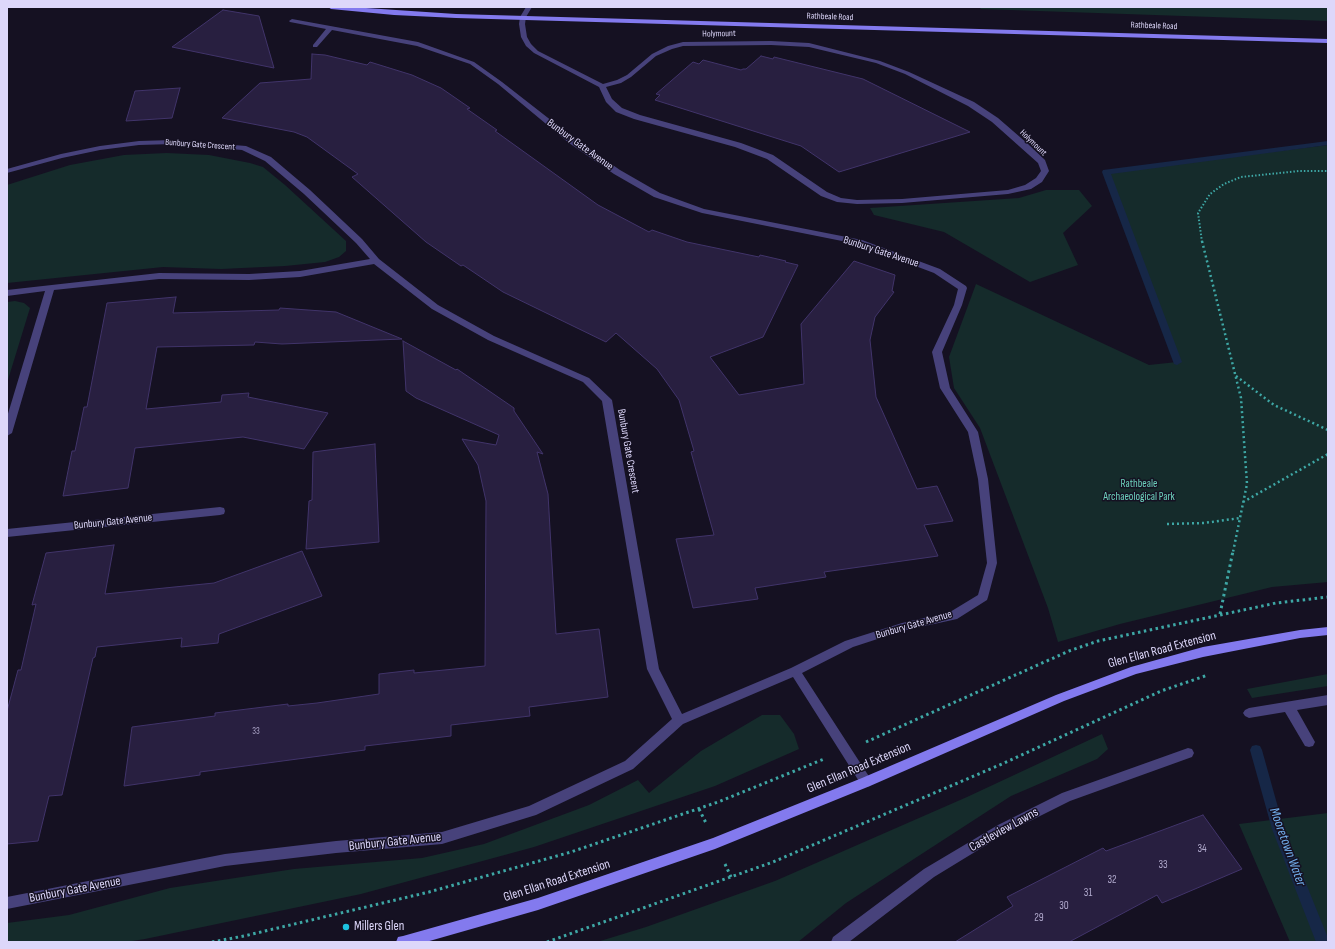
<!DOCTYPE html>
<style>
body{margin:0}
#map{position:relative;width:1335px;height:949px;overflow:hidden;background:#151122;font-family:"Sofia Sans Condensed",sans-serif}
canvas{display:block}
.frame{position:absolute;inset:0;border:8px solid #ddd7fa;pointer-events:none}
</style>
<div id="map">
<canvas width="1335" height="949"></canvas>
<div class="frame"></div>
</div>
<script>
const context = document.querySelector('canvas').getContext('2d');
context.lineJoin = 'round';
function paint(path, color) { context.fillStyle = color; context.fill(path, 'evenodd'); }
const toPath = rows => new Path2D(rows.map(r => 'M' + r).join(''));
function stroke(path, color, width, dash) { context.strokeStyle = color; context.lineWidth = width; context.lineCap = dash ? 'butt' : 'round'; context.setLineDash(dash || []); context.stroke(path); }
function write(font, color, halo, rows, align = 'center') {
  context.font = font + ' "Sofia Sans Condensed",sans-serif'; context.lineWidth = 3; context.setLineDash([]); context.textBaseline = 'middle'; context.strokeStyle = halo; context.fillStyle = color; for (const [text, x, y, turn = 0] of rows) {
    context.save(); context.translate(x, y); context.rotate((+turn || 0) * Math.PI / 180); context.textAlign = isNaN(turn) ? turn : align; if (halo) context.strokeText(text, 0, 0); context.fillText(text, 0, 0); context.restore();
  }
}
paint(toPath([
 [979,7,1328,7,1328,21,981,9],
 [1328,145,1328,582,1272,587,1120,624,1058,642,1048,608,980,428,954,388,949,357,976,284,1149,365,1177,362,1106,172],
 [167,153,209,155,250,163,263,167,285,185,346,241,346,251,339,257,325,262,285,266,221,269,163,267,7,283,7,185,70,165,124,155],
 [1046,190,1079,190,1092,206,1063,233,1078,265,1030,282,944,232,874,215,870,208,1019,198],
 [15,301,24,303,30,308,7,383,7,302],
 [1328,674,1328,686,1252,698,1247,689],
 [762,715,780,715,794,734,799,749,715,786,534,847,361,894,145,939,126,942,7,942,7,923,69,915,170,888,294,869,422,858,484,844,589,805,638,780,649,793,701,751],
 [1102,734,1108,749,1097,759,1011,796,846,903,798,942,597,942,646,927,775,881,967,797],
 [1328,813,1328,942,1290,942,1239,824]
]), '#152b2b');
paint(toPath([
 [1328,141,1328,145,1111,174,1182,362,1177,365,1174,364,1102,172,1103,170,1328,141],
 [1256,745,1260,746,1262,750,1284,829,1328,938,1328,942,1316,942,1272,829,1250,750,1252,746,1256,745]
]), '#162747');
const building = toPath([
 [223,10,259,16,274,68,172,47,223,10],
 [312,54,325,55,367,65,370,62,412,75,441,88,470,108,467,109,497,130,495,131,598,205,649,232,652,230,687,242,759,257,760,255,786,261,785,262,798,265,763,337,710,357,739,395,804,384,801,324,854,261,895,275,892,291,894,292,875,317,870,340,876,397,917,489,937,486,953,521,924,525,938,556,824,572,826,577,755,588,758,599,693,608,676,539,714,535,691,452,694,451,679,400,657,369,616,333,606,342,503,292,463,265,461,266,426,242,352,177,358,174,307,137,294,132,222,118,260,83,311,79,312,54],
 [761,56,773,59,774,57,863,79,970,132,839,172,801,146,655,100,660,95,656,94,693,62,699,64,703,60,741,70,743,69,746,69,761,56],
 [180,88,172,118,126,121,135,91,180,88],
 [176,297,173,313,279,310,280,308,336,312,402,339,282,344,255,342,254,345,157,347,146,409,221,402,222,395,249,393,248,397,328,413,304,449,243,437,135,448,128,488,63,496,72,451,75,451,84,407,87,407,107,303,176,297],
 [403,341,456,370,457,369,514,408,514,411,543,454,537,452,548,494,556,634,599,629,608,697,529,707,530,716,451,725,451,736,365,746,365,750,200,772,200,775,124,786,132,727,215,716,215,713,288,704,288,706,317,703,379,694,379,674,414,670,414,673,485,666,486,501,478,465,462,439,496,445,499,435,416,398,406,391,403,341],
 [375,444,379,542,306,549,309,501,312,500,313,452,375,444],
 [114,545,105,594,214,583,302,551,322,596,219,634,218,643,181,647,182,638,97,647,95,657,93,658,62,795,49,796,38,841,7,844,7,711,18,670,21,670,36,604,32,605,46,553,114,545],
 [1203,815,1242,869,1162,903,1157,895,1069,942,955,942,1013,906,1007,897,1103,848,1106,851,1203,815]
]);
paint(building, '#281f40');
stroke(building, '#41346a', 1);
stroke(toPath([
 [1202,242,1198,213,1210,194,1224,184,1241,177,1299,171,1328,171]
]), '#3ea7a5', 2, [1.5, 2]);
stroke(toPath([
 [1202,241,1241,398,1247,484,1233,552],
 [1236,376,1274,405,1328,430],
 [1243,502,1328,454],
 [1167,524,1204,523,1240,518]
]), '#3ea7a5', 2.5, [2, 3]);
stroke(toPath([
 [1220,614,1233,551],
 [866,742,1069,651,1098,641,1276,603,1328,597],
 [699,809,706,823],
 [725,864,731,877],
 [212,942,244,936,429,892,571,852,718,802,824,759],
 [547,942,773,862,1002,764,1161,691,1208,675]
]), '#3ea7a5', 3, [2.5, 3.5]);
paint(toPath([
 [526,7,532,7,526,17,525,24,527,37,531,44,538,51,603,84,617,80,627,75,652,54,668,46,683,42,771,41,809,43,880,61,909,72,974,102,998,118,1028,144,1045,160,1049,171,1042,182,1031,189,1008,194,902,203,857,204,837,202,821,196,767,159,735,147,634,119,616,112,606,102,599,87,534,53,526,46,521,37,519,24,520,17,526,7],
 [771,45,809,47,876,63,905,74,968,106,992,122,1038,163,1041,171,1036,178,1025,185,1008,190,902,199,857,200,841,198,827,192,773,155,741,143,640,115,622,108,612,99,606,87,621,83,631,77,656,56,672,49,683,46,771,45],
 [292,19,418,42,474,62,502,82,575,139,620,170,660,193,704,209,862,240,940,269,966,286,967,288,962,305,942,352,950,388,978,432,988,479,997,563,988,597,987,600,957,619,902,631,853,647,802,673,870,778,872,782,870,786,866,787,862,786,793,677,683,724,633,769,536,815,442,844,336,853,225,866,7,909,7,897,225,854,336,841,442,832,529,806,625,761,672,719,647,669,602,401,583,382,488,340,432,309,374,264,300,277,249,280,159,279,54,290,12,433,7,436,7,417,45,291,7,296,7,290,159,273,249,274,300,271,370,259,356,243,304,194,265,161,242,150,173,144,139,145,100,150,62,158,7,173,7,169,61,154,100,146,139,141,173,140,246,146,271,157,310,190,362,239,379,259,438,305,494,336,589,378,612,400,659,669,682,714,791,668,845,641,902,623,950,612,978,595,987,563,978,479,968,432,940,388,932,352,954,305,958,289,934,273,857,244,702,213,654,197,614,174,569,143,498,84,470,64,417,46,332,30,317,47,313,47,313,45,326,29,290,22,289,21,292,19],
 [220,507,224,508,225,511,224,514,220,515,7,537,7,529,220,507],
 [1328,695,1328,705,1297,710,1315,742,1313,746,1309,747,1305,746,1285,712,1249,718,1245,716,1243,713,1245,710,1249,708,1328,695],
 [1188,748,1192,749,1194,753,1192,757,1070,801,1006,833,934,877,849,942,831,942,833,937,924,869,998,825,1062,793,1188,748]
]), '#47427b');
paint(toPath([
 [328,7,351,7,456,14,1328,39,1328,43,456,18,394,15,331,9,328,7],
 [1328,627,1328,635,1300,638,1203,657,1136,674,1064,701,870,786,715,849,538,910,426,942,396,942,398,937,403,936,538,898,713,838,862,778,1056,695,1131,667,1203,647,1300,630,1328,627]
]), '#837aee');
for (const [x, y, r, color] of [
 [346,927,4,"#1dc3e0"]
]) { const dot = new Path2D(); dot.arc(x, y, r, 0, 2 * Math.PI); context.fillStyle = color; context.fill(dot); stroke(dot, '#151122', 1.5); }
write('9px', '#ddd7fa', '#151122', [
 ["Rathbeale Road",830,17,2],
 ["Rathbeale Road",1154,26,2],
 ["Holymount",719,34,-1],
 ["Holymount",1033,143,44],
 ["Bunbury Gate Crescent",200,145,4]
]);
write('9px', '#b0a9cc', null, [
 ["33",256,732]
]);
write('11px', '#ddd7fa', '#151122', [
 ["Bunbury Gate Avenue",580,145,36],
 ["Bunbury Gate Avenue",881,252,18],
 ["Bunbury Gate Crescent",628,451,80],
 ["Bunbury Gate Avenue",113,522,-6],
 ["Bunbury Gate Avenue",914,625,-16]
]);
write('11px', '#6cd1bc', '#151122', [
 ["Rathbeale",1139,484],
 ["Archaeological Park",1139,497]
]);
write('11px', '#b0a9cc', null, [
 ["34",1202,849],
 ["33",1163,865],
 ["32",1112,880],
 ["31",1088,893],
 ["30",1064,906],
 ["29",1039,918]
]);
write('13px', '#ddd7fa', '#151122', [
 ["Glen Ellan Road Extension",1162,650,-15],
 ["Glen Ellan Road Extension",859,768,-23],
 ["Castleview Lawns",1004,830,-29],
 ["Bunbury Gate Avenue",395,842,-6],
 ["Glen Ellan Road Extension",557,881,-18],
 ["Bunbury Gate Avenue",75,890,-11]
]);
write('13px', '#ddd7fa', '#151122', [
 ["Millers Glen",354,927]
], 'left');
write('italic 14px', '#72aeed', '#151122', [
 ["Mooretown Water",1287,847,70]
]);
</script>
